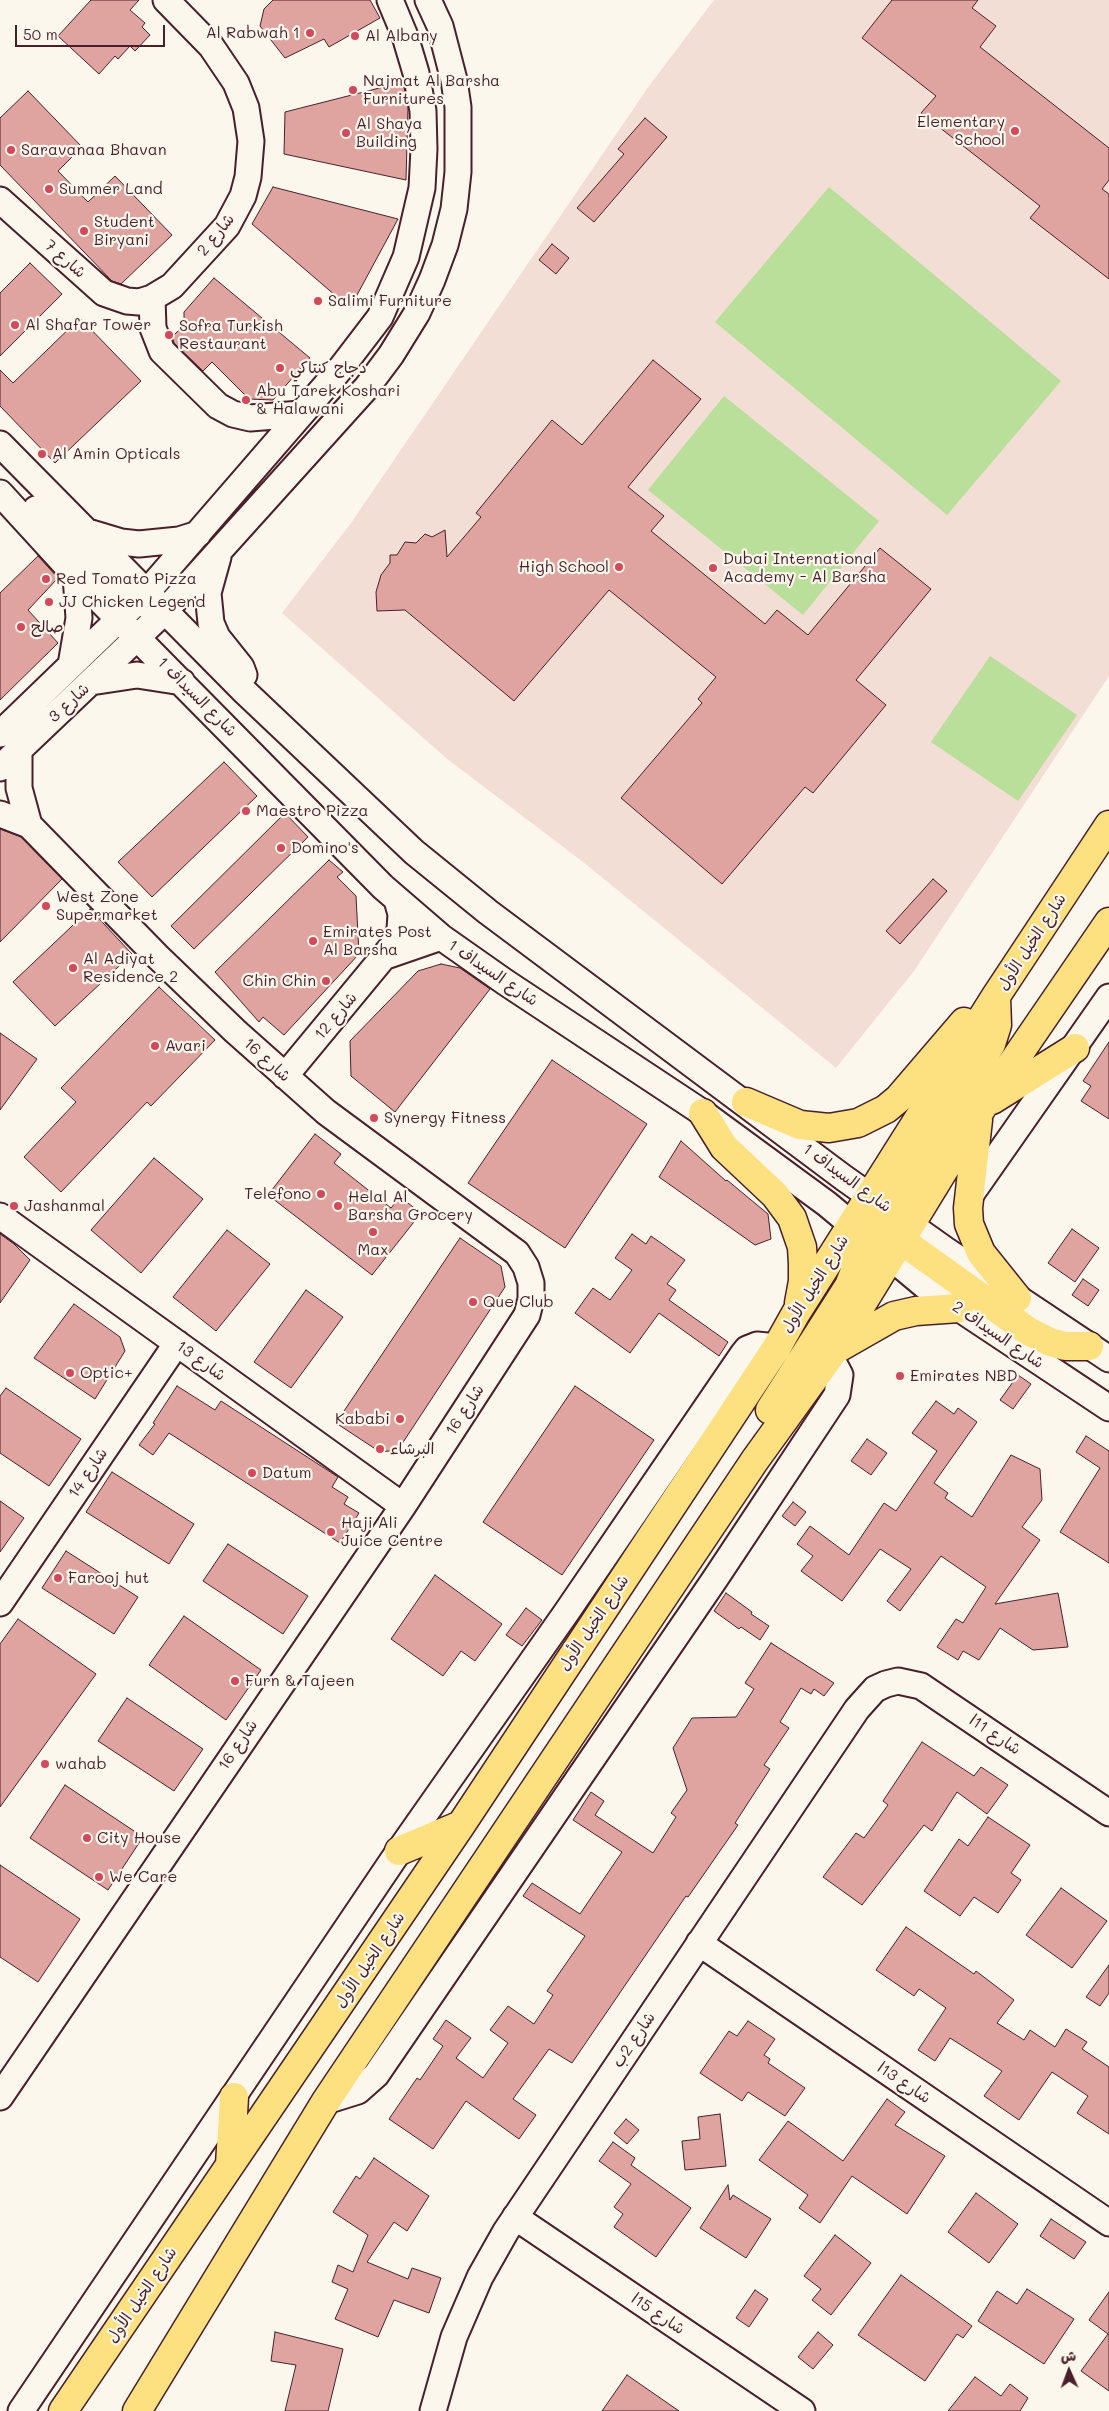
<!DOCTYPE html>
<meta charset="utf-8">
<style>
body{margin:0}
#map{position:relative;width:1109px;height:2411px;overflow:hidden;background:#fbf7ec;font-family:Mali,"Playpen Sans Arabic",sans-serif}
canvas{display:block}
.north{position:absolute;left:1044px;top:2346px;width:50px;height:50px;-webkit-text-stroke:4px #fbf7ec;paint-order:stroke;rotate:358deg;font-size:14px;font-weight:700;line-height:20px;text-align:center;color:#4a1f2b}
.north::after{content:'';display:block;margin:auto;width:18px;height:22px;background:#4a1f2b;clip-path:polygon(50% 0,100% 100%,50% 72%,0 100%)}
.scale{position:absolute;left:15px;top:25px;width:150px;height:22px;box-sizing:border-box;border:2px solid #4a1f2b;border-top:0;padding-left:6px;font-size:15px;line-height:18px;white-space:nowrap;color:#4a1f2b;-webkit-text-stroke:4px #fbf7ec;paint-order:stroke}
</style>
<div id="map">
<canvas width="1109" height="2411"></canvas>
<div class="north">ش</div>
<div class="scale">50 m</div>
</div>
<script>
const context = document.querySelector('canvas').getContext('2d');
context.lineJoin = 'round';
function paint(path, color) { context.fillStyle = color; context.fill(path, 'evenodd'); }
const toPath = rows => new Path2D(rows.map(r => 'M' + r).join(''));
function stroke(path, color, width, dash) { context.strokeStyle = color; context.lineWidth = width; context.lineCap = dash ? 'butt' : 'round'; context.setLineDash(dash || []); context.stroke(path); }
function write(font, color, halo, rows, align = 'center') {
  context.font = font + ' Mali,"Playpen Sans Arabic",sans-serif'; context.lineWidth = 4.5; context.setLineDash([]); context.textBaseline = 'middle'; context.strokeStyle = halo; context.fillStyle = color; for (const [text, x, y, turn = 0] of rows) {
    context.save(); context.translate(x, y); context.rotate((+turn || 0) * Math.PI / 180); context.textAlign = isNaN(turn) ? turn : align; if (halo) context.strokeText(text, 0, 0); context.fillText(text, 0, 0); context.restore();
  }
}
paint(toPath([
 [714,0,1109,0,1109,676,914,971,836,1068,583,862,446,758,282,613,351,523,649,86]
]), '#f3ded5');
paint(toPath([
 [829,187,1061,381,947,515,715,322],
 [724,396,879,521,803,615,648,490],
 [990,656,1077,715,1018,801,931,742]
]), '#b9df9a');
const building = toPath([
 [91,0,139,0,130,10,145,23,142,27,150,35,135,51,130,46,118,59,115,56,99,74,58,36,91,0],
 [273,0,370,0,380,18,329,47,324,39,285,58,260,26,264,9,273,0],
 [892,0,978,0,972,8,996,26,980,47,1109,148,1109,180,1102,189,1109,194,1109,279,1030,218,1040,206,921,113,936,96,862,38,892,0],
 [403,82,408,107,406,180,284,154,285,112,403,82],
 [28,91,82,147,58,171,88,202,115,176,172,235,121,284,112,281,0,165,0,118,28,91],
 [645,118,667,137,594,222,577,208,624,154,618,149,645,118],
 [273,187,398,219,350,308,252,224,273,187],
 [552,244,569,258,556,274,539,260,552,244],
 [30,263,62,294,0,356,0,293,30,263],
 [214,278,310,358,273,400,249,399,212,362,203,371,174,343,172,337,184,325,184,312,214,278],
 [80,318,141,381,55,463,0,406,0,370,13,383,80,318],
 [653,360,701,399,628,487,664,516,651,531,765,624,777,610,808,635,880,548,931,589,856,680,886,705,813,793,805,787,722,884,621,798,702,703,698,699,716,677,609,590,514,701,405,610,377,611,376,592,381,575,390,563,390,555,397,555,405,542,416,543,425,534,432,537,445,530,447,557,481,517,476,513,552,420,582,445,653,360],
 [38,556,58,578,28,610,58,643,0,700,0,593,38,556],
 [224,762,257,796,152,897,118,862,224,762],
 [285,813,308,837,194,949,171,926,285,813],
 [0,829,21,837,62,879,0,942,0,829],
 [329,860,343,872,337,877,356,896,359,954,284,1035,263,1017,259,1022,215,972,329,860],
 [933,879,947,891,900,944,886,931,933,879],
 [90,909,132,954,55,1026,13,982,90,909],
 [441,964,460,968,490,989,395,1112,351,1076,350,1041,418,971,441,964],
 [159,987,215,1040,151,1106,147,1102,61,1192,24,1157,76,1102,61,1088,159,987],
 [0,1033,37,1059,0,1110,0,1033],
 [1109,1042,1109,1119,1081,1101,1091,1086,1083,1081,1109,1042],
 [552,1060,647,1124,565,1248,468,1183,552,1060],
 [315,1134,341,1154,334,1163,391,1208,400,1197,421,1213,372,1275,268,1195,315,1134],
 [681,1141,726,1181,727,1180,768,1214,771,1239,755,1245,659,1177,681,1141],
 [154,1158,203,1199,141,1273,91,1230,154,1158],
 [1072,1229,1099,1248,1075,1282,1048,1263,1072,1229],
 [227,1230,270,1264,216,1331,173,1297,227,1230],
 [0,1234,14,1244,30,1260,0,1303,0,1234],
 [632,1234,646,1244,651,1236,685,1260,667,1284,676,1290,669,1300,728,1342,719,1356,659,1313,630,1353,575,1313,593,1288,610,1300,632,1270,615,1258,632,1234],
 [460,1238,501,1266,505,1287,398,1450,380,1452,336,1423,460,1238],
 [1083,1279,1099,1290,1088,1306,1072,1295,1083,1279],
 [306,1290,343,1317,291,1388,254,1362,306,1290],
 [74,1304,120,1337,125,1351,95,1399,34,1358,74,1304],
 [1018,1375,1031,1384,1013,1409,1000,1400,1018,1375],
 [177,1386,215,1410,221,1401,338,1477,332,1487,348,1497,344,1504,359,1513,340,1543,169,1433,153,1455,139,1445,155,1424,153,1423,177,1386],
 [575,1386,654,1440,562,1575,483,1522,575,1386],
 [6,1388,81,1439,49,1486,0,1453,0,1396,6,1388],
 [936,1401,954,1414,958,1408,977,1422,934,1483,948,1493,945,1498,972,1517,1011,1455,1040,1469,1042,1500,1022,1527,1040,1540,995,1604,1058,1593,1068,1647,1033,1650,1000,1628,979,1660,963,1651,958,1660,937,1647,956,1619,963,1623,986,1587,941,1556,900,1611,887,1601,911,1569,880,1549,842,1601,801,1571,813,1556,797,1544,810,1526,849,1555,884,1503,896,1511,937,1451,912,1433,936,1401],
 [1086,1436,1109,1451,1109,1563,1060,1532,1100,1468,1076,1452,1086,1436],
 [867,1439,887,1453,871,1475,851,1461,867,1439],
 [112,1472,194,1524,169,1564,86,1512,112,1472],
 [0,1501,24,1518,0,1552,0,1501],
 [793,1502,806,1512,795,1526,782,1516,793,1502],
 [228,1544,308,1596,283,1634,203,1581,228,1544],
 [66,1551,138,1597,114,1634,42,1588,66,1551],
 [435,1575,502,1624,475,1661,461,1651,443,1676,391,1639,435,1575],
 [726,1593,752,1612,751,1614,769,1626,760,1640,741,1627,739,1629,714,1611,726,1593],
 [526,1608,542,1620,522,1646,506,1635,526,1608],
 [184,1616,261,1670,226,1720,149,1665,184,1616],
 [18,1619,96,1674,0,1807,0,1644,18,1619],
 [771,1643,834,1683,824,1696,814,1689,811,1694,801,1688,780,1722,789,1728,764,1765,770,1769,735,1823,738,1825,688,1897,686,1896,572,2063,549,2049,513,2099,536,2115,519,2139,466,2101,433,2149,389,2119,417,2078,420,2080,443,2046,433,2039,446,2020,471,2038,456,2058,483,2078,508,2043,490,2030,508,2006,534,2024,553,1995,547,1991,585,1936,523,1896,532,1883,580,1914,622,1852,573,1820,591,1792,604,1801,595,1815,653,1853,676,1817,671,1813,687,1790,673,1748,692,1718,736,1717,754,1689,745,1683,771,1643],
 [127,1698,203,1749,174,1791,98,1741,127,1698],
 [922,1742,974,1776,981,1767,1008,1785,987,1814,957,1792,932,1831,924,1825,862,1905,823,1877,856,1833,864,1838,888,1805,883,1801,922,1742],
 [65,1785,143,1837,108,1890,30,1838,65,1785],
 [988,1817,1030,1845,1011,1873,1021,1880,998,1913,974,1897,960,1916,924,1891,959,1839,968,1846,988,1817],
 [0,1865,80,1919,38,1982,0,1957,0,1865],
 [1061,1888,1107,1921,1072,1968,1026,1935,1061,1888],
 [906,1927,974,1974,976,1971,1014,2000,997,2023,1024,2040,1030,2030,1055,2047,1066,2029,1087,2042,1082,2049,1109,2067,1109,2134,1077,2113,1088,2096,1052,2072,1019,2120,984,2096,1002,2071,950,2038,935,2061,918,2050,946,2008,919,1989,914,1996,876,1970,906,1927],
 [1109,1965,1109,1993,1100,2006,1086,1997,1109,1965],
 [748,2021,775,2039,764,2055,770,2059,768,2063,805,2088,785,2116,748,2092,742,2101,700,2073,729,2031,737,2036,748,2021],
 [887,2099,905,2112,895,2125,945,2156,907,2214,852,2176,820,2223,799,2208,808,2195,759,2160,788,2121,843,2161,887,2099],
 [720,2114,726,2166,685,2170,682,2141,700,2139,698,2117,720,2114],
 [626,2119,639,2130,627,2144,614,2133,626,2119],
 [613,2142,635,2158,631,2165,691,2208,656,2257,614,2227,623,2214,614,2207,631,2184,599,2161,613,2142],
 [374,2158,429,2196,407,2231,394,2222,367,2262,408,2279,412,2268,441,2278,429,2313,394,2300,378,2337,335,2319,348,2289,332,2282,338,2265,353,2272,368,2235,333,2212,356,2176,360,2179,374,2158],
 [728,2185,730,2200,733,2195,771,2219,746,2258,700,2228,728,2185],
 [976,2193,1018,2224,989,2263,948,2232,976,2193],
 [1051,2219,1086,2242,1074,2259,1040,2236,1051,2219],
 [835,2235,871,2263,831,2315,812,2300,821,2289,804,2276,835,2235],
 [901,2275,972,2326,963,2338,957,2334,925,2381,858,2335,901,2275],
 [1027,2289,1074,2319,1044,2364,978,2321,997,2291,1017,2304,1027,2289],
 [755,2290,768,2299,749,2327,736,2318,755,2290],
 [1109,2292,1109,2391,1081,2371,1108,2334,1089,2320,1109,2292],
 [275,2332,343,2349,328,2411,285,2411,296,2365,271,2361,275,2332],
 [818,2332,833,2345,813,2369,798,2357,818,2332],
 [627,2375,679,2411,602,2411,627,2375],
 [975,2377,1001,2396,1010,2384,1028,2398,1020,2411,948,2411,975,2377]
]);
paint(building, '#dfa4a0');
stroke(building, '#4a1f2b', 1);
const minor = toPath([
 [0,200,104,293,127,301,139,302,152,298,172,286,227,226,243,196,248,177,251,141,246,108,236,83,211,46,166,0],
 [152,298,153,328,162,351,218,406,233,414,250,418,301,414],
 [0,444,245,692,414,852,488,912,844,1178,947,1251,1109,1359],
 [0,493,76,576,383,887,441,937,505,982,703,1113,827,1204,924,1285,1109,1408],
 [36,509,125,594,142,604],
 [91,533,121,542,139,544,179,540,198,534],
 [218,557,208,593,211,623,217,637,241,667,244,675],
 [71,665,79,618,76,576],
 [91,682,137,675,182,682],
 [0,734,147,592,341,368,380,317,406,257,422,188,424,149,423,111,416,73,405,36,390,0],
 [19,750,19,788,29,825],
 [0,768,165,611,367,387,391,355,417,313,432,280,445,245,454,209,458,172,458,107,454,80,440,26,428,0],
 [0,814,29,825,157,956,235,1031,326,1112,517,1253,526,1267,531,1283,531,1299,527,1315,403,1506,0,2097],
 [386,956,441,937],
 [285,1076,395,943,400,929,401,914,397,900],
 [969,1197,1109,997],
 [0,1216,403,1506],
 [0,1603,177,1343],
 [699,1943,1109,2223],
 [326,2101,358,2091,376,2075,715,1579,837,1395,840,1375,830,1356],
 [515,2217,802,2411],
 [21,2411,399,1851,566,1613,743,1354,747,1349,757,1345,777,1347],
 [433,2411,454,2337,480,2277,506,2231,857,1709,875,1689,886,1684,898,1681,921,1686,1109,1813]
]);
const major = toPath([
 [992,1100,1075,1048],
 [746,1102,800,1125,829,1128,858,1123,886,1109,898,1099,964,1022],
 [703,1113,724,1147,775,1195,792,1218,802,1247,803,1264,803,1281,799,1303],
 [978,1120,968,1208,969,1224,981,1253,1017,1298],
 [887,1227,909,1246,1028,1331,1050,1342,1065,1346,1089,1346],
 [888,1249,885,1226,890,1210,991,1044,997,1025,996,997],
 [838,1348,894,1316,916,1311,959,1308],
 [770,1410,849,1286,868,1238,870,1197],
 [399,1851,461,1825],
 [230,2165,234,2097],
 [63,2411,461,1825,777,1347,796,1313,996,996,1109,825],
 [137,2411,326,2101,755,1460,830,1356,983,1106,1109,922]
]);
stroke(minor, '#4a1f2b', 29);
stroke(major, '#4a1f2b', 31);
stroke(minor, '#fbf7ec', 25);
stroke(major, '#fde080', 28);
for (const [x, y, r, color] of [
 [310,33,5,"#d1495b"],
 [355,36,5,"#d1495b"],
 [353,90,5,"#d1495b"],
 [1015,131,5,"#d1495b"],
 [346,133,5,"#d1495b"],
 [11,150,5,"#d1495b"],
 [49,189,5,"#d1495b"],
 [84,231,5,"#d1495b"],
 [318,301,5,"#d1495b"],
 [15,325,5,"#d1495b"],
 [169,335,5,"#d1495b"],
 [280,368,5,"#d1495b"],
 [246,400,5,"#d1495b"],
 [42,454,5,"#d1495b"],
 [619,567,5,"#d1495b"],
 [713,568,5,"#d1495b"],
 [46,579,5,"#d1495b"],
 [49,602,5,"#d1495b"],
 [21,627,5,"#d1495b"],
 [246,811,5,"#d1495b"],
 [281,848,5,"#d1495b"],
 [46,906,5,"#d1495b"],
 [313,941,5,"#d1495b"],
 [73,968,5,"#d1495b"],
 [326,981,5,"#d1495b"],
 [155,1046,5,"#d1495b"],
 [374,1118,5,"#d1495b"],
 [321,1194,5,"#d1495b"],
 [14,1206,5,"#d1495b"],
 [338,1206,5,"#d1495b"],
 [373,1232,5,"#d1495b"],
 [473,1302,5,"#d1495b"],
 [70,1373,5,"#d1495b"],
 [900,1376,5,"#d1495b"],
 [400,1419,5,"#d1495b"],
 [380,1449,5,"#d1495b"],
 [252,1473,5,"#d1495b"],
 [331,1532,5,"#d1495b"],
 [58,1578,5,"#d1495b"],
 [235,1681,5,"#d1495b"],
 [45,1764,5,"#d1495b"],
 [87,1838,5,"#d1495b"],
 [99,1877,5,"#d1495b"]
]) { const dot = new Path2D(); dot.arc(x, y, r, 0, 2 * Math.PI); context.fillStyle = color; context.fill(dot); stroke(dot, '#fbf7ec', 2); }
write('16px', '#4a1f2b', '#fbf7ec', [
 ["Al Rabwah 1",300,33,"right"],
 ["Al Albany",365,36],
 ["Najmat Al Barsha",363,81],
 ["Furnitures",363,99],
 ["Elementary",1005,122,"right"],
 ["School",1005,140,"right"],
 ["Al Shaya",356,124],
 ["Building",356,142],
 ["Saravanaa Bhavan",21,150],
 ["Summer Land",59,189],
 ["Student",94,222],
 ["Biryani",94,240],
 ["Salimi Furniture",328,301],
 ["Al Shafar Tower",25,325],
 ["Sofra Turkish",179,326],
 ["Restaurant",179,344],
 ["دجاج كنتاكي",290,368],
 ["Abu Tarek Koshari",256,391],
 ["& Halawani",256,409],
 ["Al Amin Opticals",52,454],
 ["Dubai International",723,559],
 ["Academy - Al Barsha",723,577],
 ["High School",609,567,"right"],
 ["Red Tomato Pizza",56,579],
 ["JJ Chicken Legend",59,602],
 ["صالح",31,627],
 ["Maestro Pizza",256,811],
 ["Domino's",291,848],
 ["West Zone",56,897],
 ["Supermarket",56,915],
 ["Emirates Post",323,932],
 ["Al Barsha",323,950],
 ["Al Adiyat",83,959],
 ["Residence 2",83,977],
 ["Chin Chin",316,981,"right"],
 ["Avari",165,1046],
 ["Synergy Fitness",384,1118],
 ["Telefono",311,1194,"right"],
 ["Helal Al",348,1197],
 ["Barsha Grocery",348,1215],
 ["Jashanmal",24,1206],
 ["Max",373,1250,"center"],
 ["Que Club",483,1302],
 ["Optic+",80,1373],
 ["Emirates NBD",910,1376],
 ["Kababi",390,1419,"right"],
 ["البرشاء",390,1449],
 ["Datum",262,1473],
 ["Haji Ali",341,1523],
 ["Juice Centre",341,1541],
 ["Farooj hut",68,1578],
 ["Furn & Tajeen",245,1681],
 ["wahab",55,1764],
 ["City House",97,1838],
 ["We Care",109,1877]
], 'left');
write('16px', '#4a1f2b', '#fbf7ec', [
 ["شارع 2",216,235,-51],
 ["شارع 7",65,259,41],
 ["شارع السيداف 1",197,697,45],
 ["شارع 3",69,703,-43],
 ["شارع الخيل الأول",1032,942,-57],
 ["شارع السيداف 1",493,973,34],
 ["شارع 12",336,1016,-50],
 ["شارع 16",267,1060,42],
 ["شارع السيداف 1",847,1178,36],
 ["شارع الخيل الأول",815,1284,-58],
 ["شارع السيداف 2",998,1335,34],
 ["شارع 13",201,1361,36],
 ["شارع 16",465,1410,-57],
 ["شارع 14",88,1473,-56],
 ["شارع الخيل الأول",594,1623,-56],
 ["شارع 11ا",995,1735,34],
 ["شارع 16",238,1745,-56],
 ["شارع الخيل الأول",370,1960,-56],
 ["شارع 2ب",634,2040,-56],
 ["شارع 13ا",904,2083,34],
 ["شارع الخيل الأول",142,2295,-56],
 ["شارع 15ا",658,2314,34]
]);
</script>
